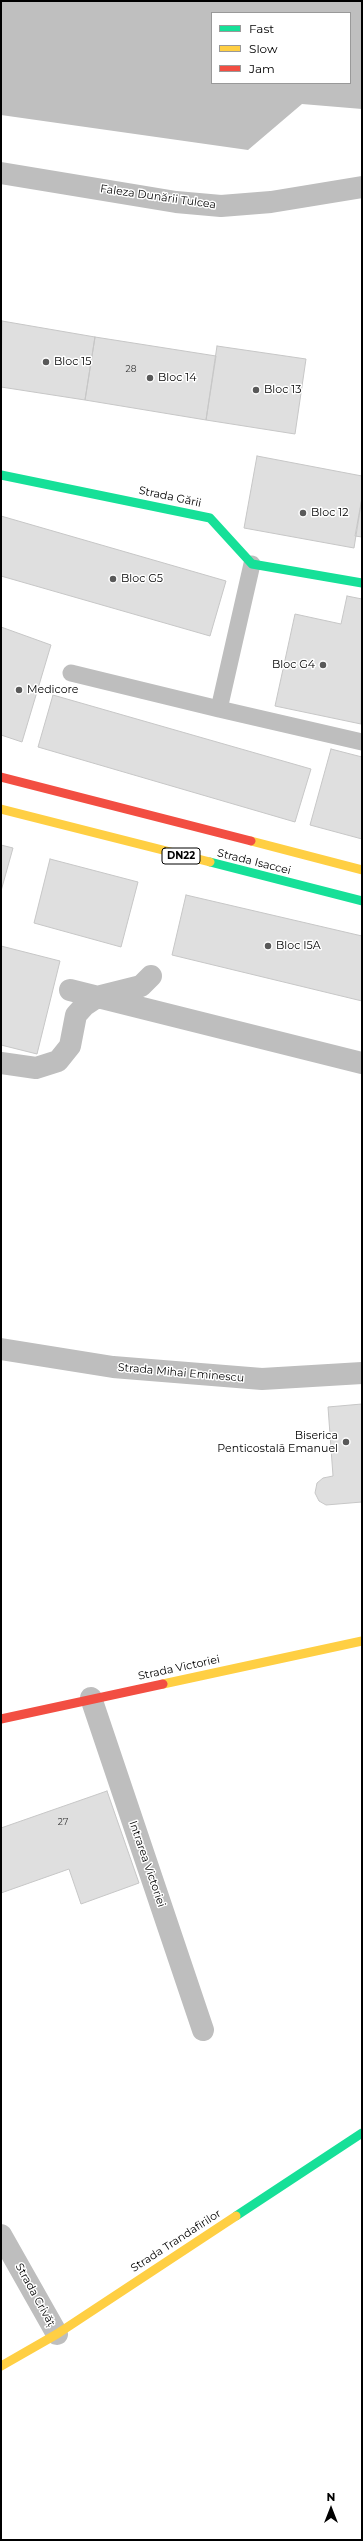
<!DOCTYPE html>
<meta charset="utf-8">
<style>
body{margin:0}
#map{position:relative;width:363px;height:2541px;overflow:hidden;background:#fff;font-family:Montserrat,sans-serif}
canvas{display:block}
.frame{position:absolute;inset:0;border:2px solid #000;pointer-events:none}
.legend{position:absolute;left:211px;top:12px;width:140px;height:72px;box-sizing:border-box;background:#fff;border:1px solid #999;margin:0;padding:5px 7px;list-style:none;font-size:12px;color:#000}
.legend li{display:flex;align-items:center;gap:8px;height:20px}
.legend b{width:20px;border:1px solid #999}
.north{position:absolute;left:311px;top:2489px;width:40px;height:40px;-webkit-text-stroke:3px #fff;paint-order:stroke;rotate:0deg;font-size:11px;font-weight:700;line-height:16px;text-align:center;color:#000}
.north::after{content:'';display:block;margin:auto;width:14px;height:18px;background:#000;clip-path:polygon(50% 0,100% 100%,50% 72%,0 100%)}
</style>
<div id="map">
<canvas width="363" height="2541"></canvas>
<div class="frame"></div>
<ul class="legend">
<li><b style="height:5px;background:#16e098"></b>Fast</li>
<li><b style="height:5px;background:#ffcf43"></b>Slow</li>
<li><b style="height:5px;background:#f24e42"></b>Jam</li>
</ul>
<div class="north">N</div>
</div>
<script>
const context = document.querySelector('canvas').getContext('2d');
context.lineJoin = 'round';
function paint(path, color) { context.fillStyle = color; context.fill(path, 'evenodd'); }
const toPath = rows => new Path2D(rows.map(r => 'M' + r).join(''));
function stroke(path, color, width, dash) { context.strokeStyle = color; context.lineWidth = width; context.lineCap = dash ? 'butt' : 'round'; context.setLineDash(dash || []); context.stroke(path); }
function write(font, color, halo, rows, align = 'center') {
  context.font = font + ' Montserrat,sans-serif'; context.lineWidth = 3; context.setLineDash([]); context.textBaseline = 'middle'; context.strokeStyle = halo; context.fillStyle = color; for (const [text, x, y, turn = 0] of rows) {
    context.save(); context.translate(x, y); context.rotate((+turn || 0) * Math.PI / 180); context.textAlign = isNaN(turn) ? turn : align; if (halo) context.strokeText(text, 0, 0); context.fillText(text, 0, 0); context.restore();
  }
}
paint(toPath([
 [1,1,362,1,362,109,302,104,248,150,1,115],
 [212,13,350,13,350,83,212,83]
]), '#bfbfbf');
const building = toPath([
 [2,321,95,337,85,400,1,387,2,321],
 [95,337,216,356,206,420,85,400,95,337],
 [217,346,306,359,295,434,206,420,217,346],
 [257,456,362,476,362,498,354,548,244,528,257,456],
 [362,498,362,537,355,536,362,498],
 [1,516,226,581,210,636,1,576,1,516],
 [347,596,362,599,361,724,275,706,295,614,341,624,347,596],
 [1,627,51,645,22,742,1,735,1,627],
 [53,695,311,769,295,822,38,747,53,695],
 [331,749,362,757,362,839,310,825,331,749],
 [1,845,13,848,1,891,1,845],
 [50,859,138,882,121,947,34,923,50,859],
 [186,895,362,936,362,1001,172,955,186,895],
 [1,946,60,961,37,1054,1,1045,1,946],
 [362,1404,362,1502,326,1505,319,1501,315,1493,317,1483,323,1478,333,1476,328,1407,362,1404],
 [107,1791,139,1883,81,1904,69,1869,1,1893,1,1828,107,1791]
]);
paint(building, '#dfdfdf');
stroke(building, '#c7c7c7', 1);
stroke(toPath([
 [252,564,219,709,362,742],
 [71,673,219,709]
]), '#bebebe', 17);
stroke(toPath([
 [1,173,176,202,221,206,271,202,362,187],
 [70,990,362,1063],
 [1,1063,36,1068,58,1061,70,1046,76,1015,85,1005,97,997,141,986,151,976],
 [1,1349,113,1367,262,1379,362,1373],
 [91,1698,203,2030],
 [1,2235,57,2334]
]), '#bebebe', 22);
stroke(toPath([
 [1,475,210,518,252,564,362,583],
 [210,862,362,901],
 [236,2216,362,2133]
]), '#16e098', 9);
stroke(toPath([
 [1,809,210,862],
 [251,841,362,870],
 [163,1684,362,1641],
 [1,2366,57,2334,236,2216]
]), '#ffcf43', 9);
stroke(toPath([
 [1,777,251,841],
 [1,1719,163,1684]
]), '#f24e42', 9);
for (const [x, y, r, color] of [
 [46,362,4,"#595959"],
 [150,378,4,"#595959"],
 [256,390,4,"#595959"],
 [303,513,4,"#595959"],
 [113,579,4,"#595959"],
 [323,665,4,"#595959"],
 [19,690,4,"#595959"],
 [268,946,4,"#595959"],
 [346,1442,4,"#595959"]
]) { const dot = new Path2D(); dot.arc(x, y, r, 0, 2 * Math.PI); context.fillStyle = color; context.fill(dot); stroke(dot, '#fff', 1.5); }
write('9px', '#383838', null, [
 ["28",131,369],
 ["27",63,1822]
]);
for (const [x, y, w] of [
 [181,856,38]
]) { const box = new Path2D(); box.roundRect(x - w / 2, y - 8, w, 16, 3); context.fillStyle = '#fff'; context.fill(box); stroke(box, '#000', 1); }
write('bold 10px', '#000', null, [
 ["DN22",181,856]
]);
write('11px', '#000', '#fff', [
 ["Faleza Dunării Tulcea",158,197,8],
 ["Strada Gării",170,497,12],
 ["Strada Isaccei",254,862,14],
 ["Strada Mihai Eminescu",181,1373,5],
 ["Strada Victoriei",179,1668,-12],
 ["Intrarea Victoriei",147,1864,71],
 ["Strada Trandafirilor",176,2241,-33],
 ["Strada Crivăț",35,2295,61]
]);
write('11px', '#000', '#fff', [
 ["Bloc 15",54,362],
 ["Bloc 14",158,378],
 ["Bloc 13",264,390],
 ["Bloc 12",311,513],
 ["Bloc G5",121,579],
 ["Bloc G4",315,665,"right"],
 ["Medicore",27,690],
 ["Bloc I5A",276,946],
 ["Biserica",338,1436,"right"],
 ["Penticostală Emanuel",338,1449,"right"]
], 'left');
</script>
